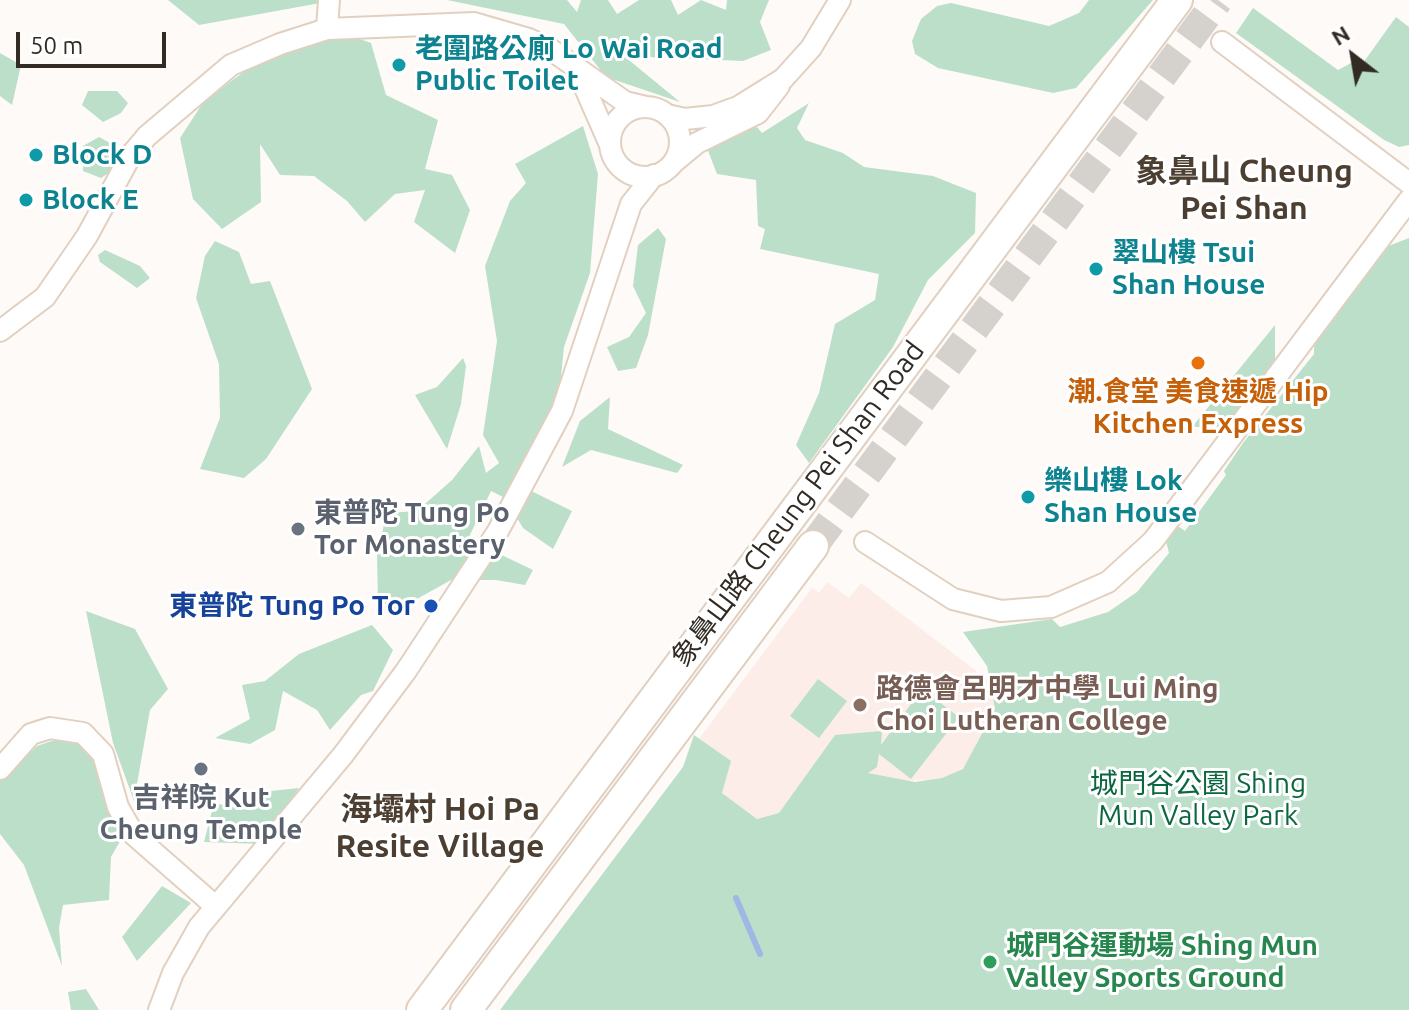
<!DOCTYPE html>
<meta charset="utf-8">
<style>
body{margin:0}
#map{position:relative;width:1409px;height:1010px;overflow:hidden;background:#fefaf7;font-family:Ubuntu,sans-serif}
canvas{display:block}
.north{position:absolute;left:1313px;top:16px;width:80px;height:80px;-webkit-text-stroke:6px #fff;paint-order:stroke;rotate:329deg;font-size:22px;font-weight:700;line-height:32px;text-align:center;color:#312b24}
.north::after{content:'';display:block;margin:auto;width:28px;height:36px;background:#312b24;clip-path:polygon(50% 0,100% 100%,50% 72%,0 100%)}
.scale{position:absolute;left:16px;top:32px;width:150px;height:36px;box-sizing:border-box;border:4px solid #312b24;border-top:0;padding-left:10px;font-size:24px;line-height:28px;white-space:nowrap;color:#312b24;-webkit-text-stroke:6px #fff;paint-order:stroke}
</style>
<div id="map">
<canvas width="1409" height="1010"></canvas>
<div class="north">N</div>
<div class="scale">50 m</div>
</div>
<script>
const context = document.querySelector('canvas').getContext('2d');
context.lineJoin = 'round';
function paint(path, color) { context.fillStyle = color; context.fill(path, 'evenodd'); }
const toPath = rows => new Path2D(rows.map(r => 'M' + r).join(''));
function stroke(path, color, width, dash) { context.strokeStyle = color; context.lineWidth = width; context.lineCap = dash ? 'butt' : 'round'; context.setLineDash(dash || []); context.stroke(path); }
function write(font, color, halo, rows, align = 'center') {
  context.font = font + ' Ubuntu,"Noto Sans TC",sans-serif'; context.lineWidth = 6; context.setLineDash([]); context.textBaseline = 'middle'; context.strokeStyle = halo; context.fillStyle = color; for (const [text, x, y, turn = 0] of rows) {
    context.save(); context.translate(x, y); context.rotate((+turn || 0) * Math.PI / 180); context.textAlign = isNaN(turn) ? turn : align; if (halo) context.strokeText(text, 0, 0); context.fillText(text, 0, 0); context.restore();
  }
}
paint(toPath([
 [827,582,849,598,861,583,1004,692,991,712,967,764,957,774,932,780,901,781,842,766,814,766,779,813,757,819,685,765,696,743,812,588,819,593]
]), '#fdede8');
paint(toPath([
 [168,0,337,0,199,25],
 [447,0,567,0,577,12,581,0,608,0,617,14,639,0,671,0,678,15,701,0,726,10,727,0,769,0,760,22,771,50,743,61,624,56,680,102,606,77,564,24],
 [1089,0,1153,0,1076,88,1053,93,938,68,915,54,912,41,921,19,937,6,951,3,1049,26,1079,13],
 [1253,8,1338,70,1353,62,1363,63,1396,17,1409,27,1409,145,1399,147,1384,140,1236,33],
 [312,22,371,43,386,95,438,120,425,169,452,175,470,210,455,253,414,222,425,190,395,194,365,222,347,201,314,176,280,175,260,144,261,202,222,229,193,199,180,138,204,101],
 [0,53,21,65,12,105,0,96],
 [88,91,117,91,128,103,121,113,103,122,82,105],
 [809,103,797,128,805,140,843,153,864,167,933,176,976,193,975,233,928,280,893,347,809,463,796,445,819,393,835,324,875,300,879,274,760,249,765,229,758,226,756,180,717,174,707,148,739,132,757,127,762,133],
 [583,126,598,174,590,273,564,347,559,395,521,486,572,511,553,549,523,528,505,498,491,491,468,539,533,570,525,585,496,580,451,580,397,610,378,607,377,553,387,513,417,511,452,480,479,446,486,473,499,463,483,435,497,341,485,266,510,201,526,183,515,164],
 [99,137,110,143,116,168,101,178,83,171,83,146],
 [658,228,666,239,648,335,636,368,618,371,607,347,629,337,646,313,633,286,638,245],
 [1409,238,1409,1010,500,1010,683,767,694,735,731,761,722,793,757,819,779,813,835,735,882,731,881,745,922,689,959,717,911,779,879,754,877,767,868,773,915,782,942,778,963,769,995,709,987,666,963,632,1052,619,1060,627,1108,612,1137,592,1169,553,1166,541,1178,526,1185,531,1226,475,1224,471,1243,443,1314,354,1315,311,1355,259],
 [215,241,239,252,251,284,270,281,312,389,266,459,244,478,200,469,220,418,219,364,196,298,205,256],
 [105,250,140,266,150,278,137,288,100,262,98,255],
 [1275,325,1275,365,1227,427,1192,427],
 [463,358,466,366,461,404,447,449,415,395,437,387],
 [610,397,608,429,683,465,677,473,591,450,562,467,580,421],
 [86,611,135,629,168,689,150,710,134,801,113,743],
 [372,625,393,650,373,691,361,695,330,730,317,710,283,691,275,730,250,744,215,738,250,719,242,685,265,681,299,654],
 [818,679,847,701,819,738,790,716],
 [69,735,92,746,123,836,111,857,109,900,63,905,59,928,62,966,24,865,0,834,0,780,37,746],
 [299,788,263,844,204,842,214,803,238,808,253,793],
 [162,886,191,903,137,961,122,937],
 [86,989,99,1010,71,1010,68,992]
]), '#bcdfca');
stroke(toPath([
 [736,898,760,954]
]), '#9fb7e5', 6);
stroke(toPath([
 [813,546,1218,0]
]), '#d5d1cd', 30, [30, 15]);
const minor = toPath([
 [327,29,329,0],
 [1222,42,1409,183],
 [578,72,610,145],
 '610 142a35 35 0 1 1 70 0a35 35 0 1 1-70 0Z',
 [667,115,685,119,713,116,738,107,783,79,811,48,840,0],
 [674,162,697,143,758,113,779,86],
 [0,331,45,297,87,236,131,155,147,136,231,65,280,44,327,29,474,23,529,39,550,49,625,102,646,107],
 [865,542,953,599,1001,611,1051,607,1108,582,1153,541,1409,200],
 [0,769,31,734,50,728,83,733,103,754,118,807,134,835,214,905],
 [159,1010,173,973,199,927,343,755,406,671,498,531,562,411,631,204,654,175]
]);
const highway = toPath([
 [422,1010,1177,0],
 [466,1010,813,546]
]);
stroke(minor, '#e1d0c0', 24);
stroke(highway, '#e1d0c0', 34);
stroke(minor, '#fff', 20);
stroke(highway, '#fff', 30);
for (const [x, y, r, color] of [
 [399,65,8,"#0f9aa8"],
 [36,155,8,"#0f9aa8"],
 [26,200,8,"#0f9aa8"],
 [1096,269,8,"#0f9aa8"],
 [1198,363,8,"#e8710a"],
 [1028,497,8,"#0f9aa8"],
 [298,529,8,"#6b7280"],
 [431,606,8,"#1a4fb4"],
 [860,705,8,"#8d6e63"],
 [201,769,8,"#6b7280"],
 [990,962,8,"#2e9e5b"]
]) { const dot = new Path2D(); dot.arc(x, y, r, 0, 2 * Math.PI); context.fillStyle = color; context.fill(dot); stroke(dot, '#fff', 3); }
write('bold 28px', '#0d838f', '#fff', [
 ["老圍路公廁 Lo Wai Road",415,49],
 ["Public Toilet",415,81],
 ["Block D",52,155],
 ["Block E",42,200],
 ["翠山樓 Tsui",1112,253],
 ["Shan House",1112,285],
 ["樂山樓 Lok",1044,481],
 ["Shan House",1044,513]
], 'left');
write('bold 28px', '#c56008', '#fff', [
 ["潮.食堂 美食速遞 Hip",1198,392],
 ["Kitchen Express",1198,424]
]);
write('28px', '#312b24', '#fff', [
 ["象鼻山路 Cheung Pei Shan Road",798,504,-53]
]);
write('bold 28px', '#5b616d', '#fff', [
 ["東普陀 Tung Po",314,513],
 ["Tor Monastery",314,545],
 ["吉祥院 Kut",201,798,"center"],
 ["Cheung Temple",201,830,"center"]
], 'left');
write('bold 28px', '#164399', '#fff', [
 ["東普陀 Tung Po Tor",415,606]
], 'right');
write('bold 28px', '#785e54', '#fff', [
 ["路德會呂明才中學 Lui Ming",876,689],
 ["Choi Lutheran College",876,721]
], 'left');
write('28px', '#0a6740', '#fff', [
 ["城門谷公園 Shing",1198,784],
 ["Mun Valley Park",1198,816]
]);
write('bold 28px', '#27864d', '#fff', [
 ["城門谷運動場 Shing Mun",1006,946],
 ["Valley Sports Ground",1006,978]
], 'left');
write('bold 32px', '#4c3f31', '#fff', [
 ["象鼻山 Cheung",1244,171],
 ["Pei Shan",1244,208],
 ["海壩村 Hoi Pa",440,809],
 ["Resite Village",440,846]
]);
</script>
